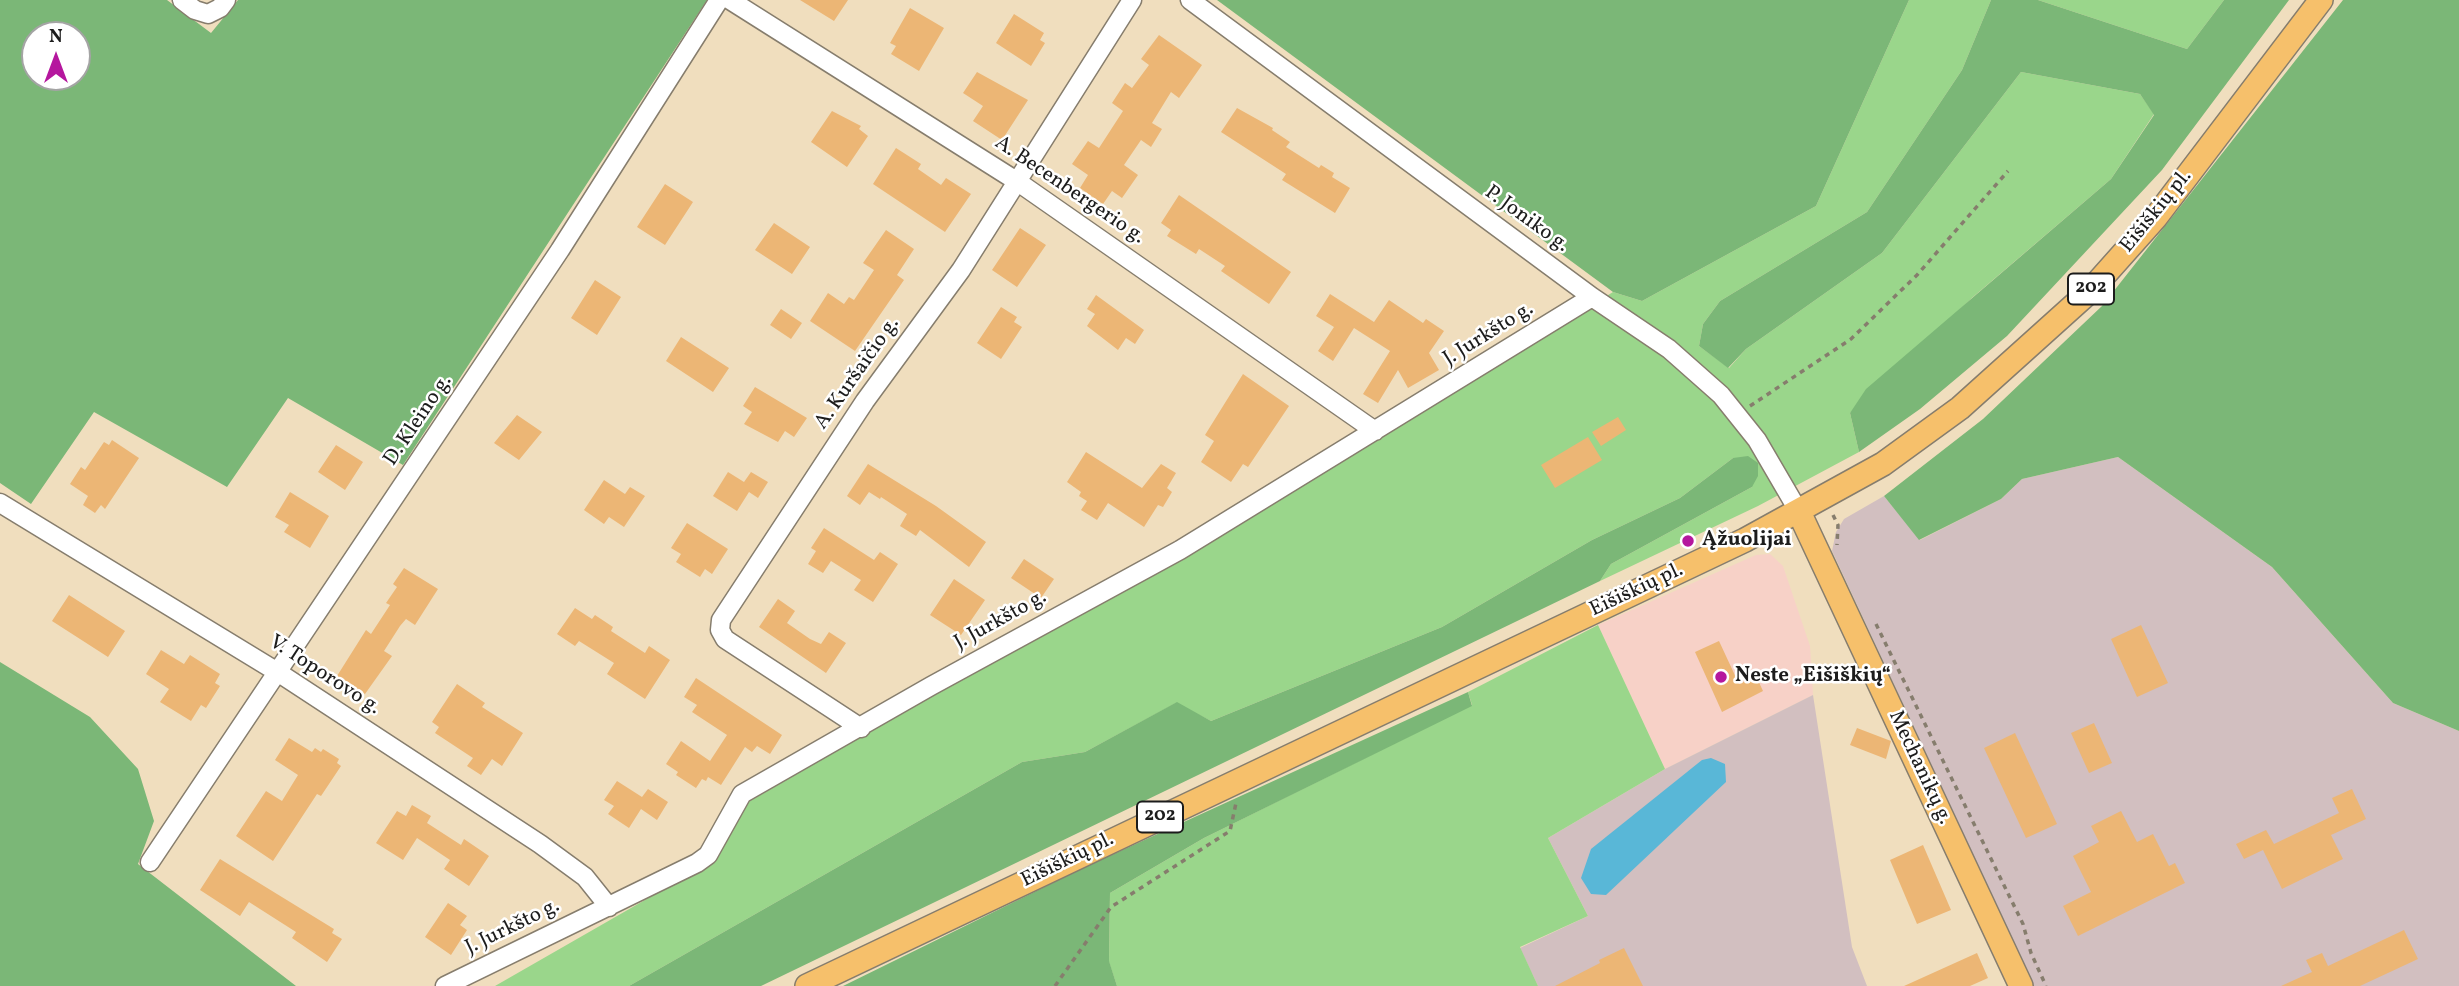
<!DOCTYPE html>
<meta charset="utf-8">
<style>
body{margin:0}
#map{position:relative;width:2459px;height:986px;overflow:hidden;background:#f0debe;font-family:Vollkorn,serif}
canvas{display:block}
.north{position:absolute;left:21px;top:21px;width:70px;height:70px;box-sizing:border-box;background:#fff;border:2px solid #a4a4a4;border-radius:50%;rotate:0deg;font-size:19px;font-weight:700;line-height:28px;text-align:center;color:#1c1c1c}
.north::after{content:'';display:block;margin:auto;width:24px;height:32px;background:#b5179e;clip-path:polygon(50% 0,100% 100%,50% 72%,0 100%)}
</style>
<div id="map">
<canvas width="2459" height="986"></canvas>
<div class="north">N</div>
</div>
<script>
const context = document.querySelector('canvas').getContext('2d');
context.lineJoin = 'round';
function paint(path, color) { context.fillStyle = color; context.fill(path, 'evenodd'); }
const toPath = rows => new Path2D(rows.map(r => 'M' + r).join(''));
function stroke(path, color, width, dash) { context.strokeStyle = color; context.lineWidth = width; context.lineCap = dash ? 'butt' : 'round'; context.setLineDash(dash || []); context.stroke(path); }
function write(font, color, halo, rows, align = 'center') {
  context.font = font + ' Vollkorn,serif'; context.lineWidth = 5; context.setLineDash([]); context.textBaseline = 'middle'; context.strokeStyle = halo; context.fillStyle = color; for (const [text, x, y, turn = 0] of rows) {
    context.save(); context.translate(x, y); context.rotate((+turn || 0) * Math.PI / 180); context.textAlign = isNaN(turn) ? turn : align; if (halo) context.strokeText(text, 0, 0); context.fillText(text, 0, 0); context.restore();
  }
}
paint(toPath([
 [1770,554,1783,566,1810,646,1813,695,1665,769,1598,625,1756,555]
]), '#f7d1c7');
paint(toPath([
 [2118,457,2272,567,2393,703,2459,731,2459,986,2034,986,1832,551,1836,532,1844,519,1884,496,1920,540,2001,499,2022,479],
 [1813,695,1852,947,1867,986,1538,986,1520,948,1588,916,1548,838,1665,769]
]), '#d2bfc0');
paint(toPath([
 [1909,0,1991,0,1962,70,1867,212,1720,301,1703,324,1699,346,1729,368,1746,349,1882,253,2021,72,2140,94,2154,114,2111,179,1973,297,1850,413,1859,452,1758,506,1600,581,1611,564,1752,487,1733,458,1680,498,1592,540,1442,627,1211,721,1176,703,1085,752,1022,762,629,986,495,986,706,865,748,802,1376,441,1613,292,1642,301,1816,206],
 [2038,0,2224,0,2187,49],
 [1598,625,1665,769,1548,838,1588,916,1520,947,1538,986,1117,986,1109,962,1110,893,1204,838,1472,705,1468,692]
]), '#9ad68b');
paint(toPath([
 [0,0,167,0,211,33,238,0,707,0,403,465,288,398,227,487,94,412,31,504,0,483],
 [35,35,77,35,77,77,35,77],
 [1217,0,1909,0,1816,206,1642,301,1613,292],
 [1991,0,2038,0,2187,49,2224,0,2289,0,2162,170,2007,336,1920,409,1859,452,1850,413,1866,389,2111,179,2154,115,2140,94,2021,72,1882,253,1746,349,1728,368,1699,346,1703,324,1720,301,1867,212,1962,70],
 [2343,0,2459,0,2459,731,2393,703,2272,567,2118,457,2022,479,2001,499,1919,540,1884,496,1983,419,2102,306],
 [1748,456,1758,463,1758,476,1752,487,1611,564,1600,581,761,986,629,986,1022,762,1085,752,1177,702,1211,721,1442,627,1592,540,1680,498,1733,458],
 [0,662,90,717,138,769,154,821,138,864,296,986,0,986],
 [1468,692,1472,706,1204,838,1110,893,1109,961,1117,986,843,986,1081,869]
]), '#7bb777');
paint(toPath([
 [1711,758,1725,764,1726,782,1606,895,1591,894,1581,878,1591,849,1702,760]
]), '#59b7d7');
paint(toPath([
 [800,0,848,0,834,21],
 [910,8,944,28,919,71,891,54,896,46,890,43],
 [1014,14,1044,33,1040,40,1045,43,1031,66,996,43],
 [1159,35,1202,65,1179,98,1171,92,1152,123,1162,129,1151,147,1141,140,1124,165,1138,175,1122,198,1112,191,1103,204,1080,188,1088,175,1072,164,1088,141,1099,148,1123,111,1112,103,1125,83,1132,88,1149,65,1141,59],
 [977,72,1028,100,1002,140,973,121,983,106,963,93],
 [1237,108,1273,128,1272,130,1290,142,1286,147,1319,168,1321,165,1334,173,1332,177,1350,188,1335,213,1282,180,1286,174,1221,132],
 [832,111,861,126,859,129,868,136,847,167,811,142],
 [896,148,921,164,918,169,941,185,946,178,971,194,945,232,873,184],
 [665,184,693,202,665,245,637,227],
 [1179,195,1291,272,1269,304,1221,271,1225,266,1199,249,1196,254,1167,236,1171,230,1161,223],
 [774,223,810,247,792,274,755,250],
 [1020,228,1046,245,1017,287,992,270],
 [886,230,914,249,897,275,904,280,855,351,810,321,828,293,844,304,849,297,854,300,874,270,863,263],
 [595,280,621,297,597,335,571,318],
 [1330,294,1374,322,1389,300,1423,323,1426,319,1444,331,1429,353,1439,370,1408,388,1398,370,1378,403,1363,394,1390,351,1354,328,1333,361,1318,351,1334,327,1316,316],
 [1096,295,1144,330,1135,344,1126,338,1118,350,1087,326,1095,314,1087,309],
 [1001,307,1017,317,1014,322,1022,327,1001,359,977,343],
 [781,309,802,323,791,339,770,325],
 [681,337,729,368,713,392,666,361],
 [1243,374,1289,406,1248,467,1243,464,1231,482,1201,462,1214,441,1205,435],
 [755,387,807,418,794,437,785,431,778,442,744,424,752,412,743,406],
 [517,415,542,432,519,460,494,443],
 [1618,417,1626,430,1601,446,1592,432],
 [1588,437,1602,460,1555,488,1541,465],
 [112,440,139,458,105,509,101,505,95,513,83,505,88,496,70,484,81,467,85,470,104,442,109,445],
 [336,445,363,462,345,490,318,472],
 [1086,452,1142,488,1161,464,1176,473,1167,488,1172,492,1163,507,1158,505,1144,527,1108,503,1097,520,1081,510,1087,501,1079,496,1081,492,1067,482],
 [868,464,936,506,986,542,969,567,920,530,916,536,900,526,907,514,881,497,880,499,869,492,860,505,847,496],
 [728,472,744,482,751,472,768,482,758,498,749,492,737,511,713,496],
 [604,480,625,494,630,487,645,496,624,527,609,517,604,524,584,510],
 [290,492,329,516,310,548,284,532,289,525,275,517],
 [687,523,728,549,712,574,705,569,700,577,676,562,681,554,671,548],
 [824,528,874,560,880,552,898,564,873,602,854,590,861,580,831,561,823,573,808,564,816,551,811,548],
 [1024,559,1054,579,1041,598,1011,578],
 [404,568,438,589,415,625,406,619,400,626,384,651,392,656,365,694,337,676,366,630,371,634,390,605,386,603,397,587,393,584],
 [954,579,985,600,961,635,930,615],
 [69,595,125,631,108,657,52,621],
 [778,599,795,611,787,623,810,639,821,644,829,632,846,643,826,673,759,627],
 [575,608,592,619,595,615,613,627,611,631,645,653,649,646,670,660,645,699,607,674,614,663,579,641,575,646,557,634],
 [2141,625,2168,683,2137,697,2111,639],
 [1719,641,1739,684,1756,676,1763,691,1722,712,1695,652],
 [161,650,184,664,190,655,220,674,215,683,220,686,206,708,201,705,191,721,160,702,169,689,146,674],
 [696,678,782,735,770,754,757,746,752,752,745,747,721,785,708,777,706,781,702,779,696,788,676,775,678,772,666,764,681,741,710,761,727,735,692,712,697,705,684,697],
 [457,684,485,703,482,707,523,733,502,766,492,759,481,775,467,766,473,758,435,733,439,727,432,722],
 [2094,723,2112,763,2089,773,2071,733],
 [1857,728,1891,741,1886,759,1850,745],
 [2015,733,2057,824,2026,838,1984,748],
 [289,738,312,752,315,748,321,752,323,749,339,759,337,763,341,766,321,796,317,794,273,861,236,836,266,791,282,801,298,775,275,760],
 [617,781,642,797,648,789,668,802,657,820,641,809,629,828,608,814,614,806,604,800],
 [2352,789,2366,819,2331,835,2343,859,2282,889,2263,850,2244,859,2236,844,2266,830,2274,844,2339,813,2332,798],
 [412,805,431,816,427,823,461,845,464,839,489,856,469,886,444,869,450,860,417,838,403,860,376,843,397,811,406,816],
 [2121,811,2137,842,2153,834,2169,866,2175,863,2185,883,2078,936,2063,906,2091,892,2073,856,2099,842,2091,826],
 [1923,845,1951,910,1917,924,1890,860],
 [220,859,334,929,332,933,342,939,327,962,292,938,296,932,249,902,240,916,200,890],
 [448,903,467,916,460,925,467,930,451,955,425,937],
 [2404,930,2418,959,2360,986,2281,986,2312,972,2306,960,2322,953,2328,966],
 [1624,948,1643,986,1555,986,1600,963,1599,960],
 [1977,953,1988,978,1970,986,1904,986]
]), '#ecb675');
const minor = toPath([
 [182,0,195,10,208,14,220,8,226,0],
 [730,0,1018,182,1375,431],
 [1190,0,1592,297,1669,349,1721,395,1757,440,1799,512],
 [0,503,279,673,540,844,585,877,609,907],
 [861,728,725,639,720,630,721,620,865,401,961,270,1132,0],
 [150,862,560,250,719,0],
 [445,986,697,863,708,855,742,794,931,686,1180,550,1592,297]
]);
const major = toPath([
 [1799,512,2021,986],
 [807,986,1745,540,1883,464,1960,408,2090,291,2156,217,2321,0]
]);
stroke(minor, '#867d6d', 21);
stroke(major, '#867d6d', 26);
stroke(toPath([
 [1750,406,1851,339,1917,275,2008,171],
 [1833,515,1838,525,1837,545],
 [1876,624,2023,924,2031,953,2046,986],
 [1055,986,1111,907,1230,831,1236,803]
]), '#867d6d', 3.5, [5, 5]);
stroke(minor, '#fff', 18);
stroke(major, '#f6c06b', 23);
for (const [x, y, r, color] of [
 [1688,541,7,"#b5179e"],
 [1721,677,7,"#b5179e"]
]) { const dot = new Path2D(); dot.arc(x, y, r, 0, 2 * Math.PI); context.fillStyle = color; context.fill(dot); stroke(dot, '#fff', 2.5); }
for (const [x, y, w] of [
 [2091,289,46],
 [1160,817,46]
]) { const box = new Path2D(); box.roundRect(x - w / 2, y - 15.5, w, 31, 5); context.fillStyle = '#fff'; context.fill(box); stroke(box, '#1c1c1c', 2); }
write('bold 19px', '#1c1c1c', null, [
 ["202",2091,289],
 ["202",1160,817]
]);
write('21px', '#1c1c1c', '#fff', [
 ["A. Becenbergerio g.",1069,191,34],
 ["Eišiškių pl.",2157,212,-51],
 ["P. Joniko g.",1526,220,36],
 ["J. Jurkšto g.",1489,335,-32],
 ["A. Kuršaičio g.",858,374,-55],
 ["D. Kleino g.",419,421,-56],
 ["Eišiškių pl.",1637,591,-25],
 ["J. Jurkšto g.",1001,621,-29],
 ["V. Toporovo g.",324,676,33],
 ["Mechanikų g.",1919,768,65],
 ["Eišiškių pl.",1068,861,-26],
 ["J. Jurkšto g.",513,928,-26]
]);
write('bold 21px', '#1c1c1c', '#fff', [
 ["Ąžuolijai",1702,541],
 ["Neste „Eišiškių“",1735,677]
], 'left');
</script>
